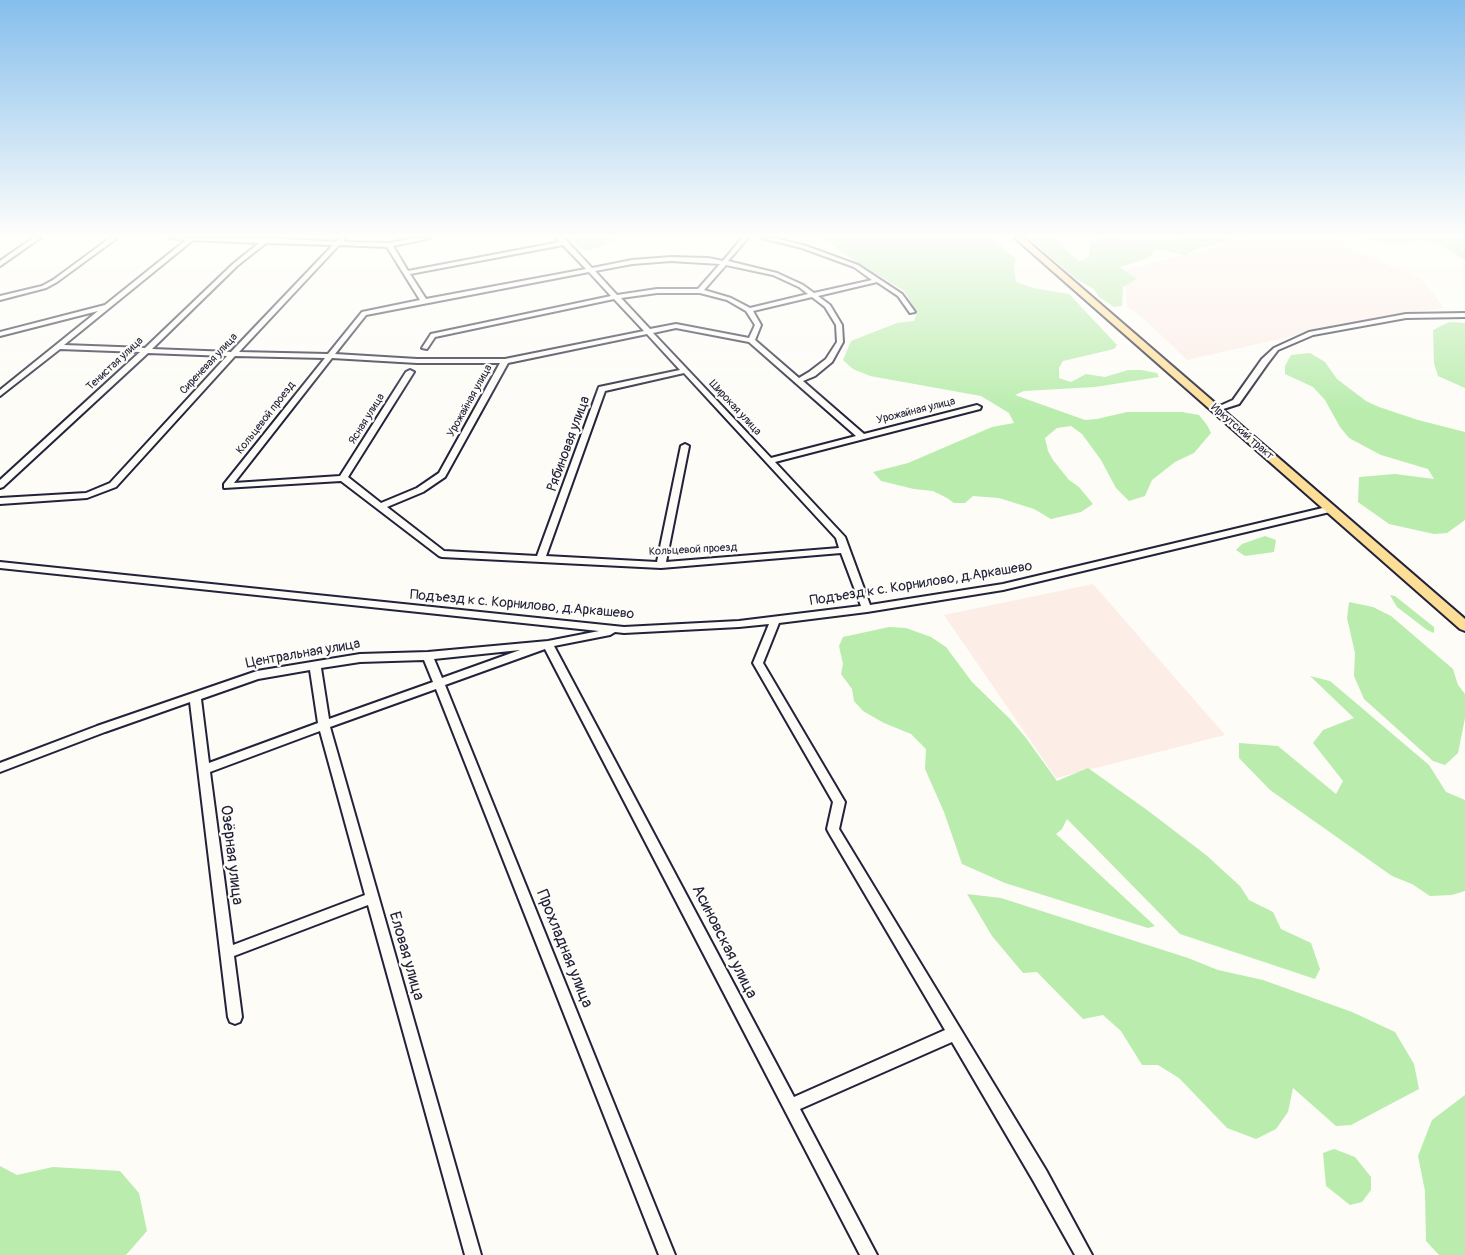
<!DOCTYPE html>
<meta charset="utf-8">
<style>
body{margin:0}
canvas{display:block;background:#fdfcf7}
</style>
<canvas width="1465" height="1255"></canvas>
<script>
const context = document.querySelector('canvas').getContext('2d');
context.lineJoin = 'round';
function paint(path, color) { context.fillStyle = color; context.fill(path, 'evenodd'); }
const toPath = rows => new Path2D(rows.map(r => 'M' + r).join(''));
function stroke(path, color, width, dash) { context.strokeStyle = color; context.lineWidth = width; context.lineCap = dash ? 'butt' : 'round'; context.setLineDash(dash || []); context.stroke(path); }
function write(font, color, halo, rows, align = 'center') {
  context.font = font + ' Pangolin,sans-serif'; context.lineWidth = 4.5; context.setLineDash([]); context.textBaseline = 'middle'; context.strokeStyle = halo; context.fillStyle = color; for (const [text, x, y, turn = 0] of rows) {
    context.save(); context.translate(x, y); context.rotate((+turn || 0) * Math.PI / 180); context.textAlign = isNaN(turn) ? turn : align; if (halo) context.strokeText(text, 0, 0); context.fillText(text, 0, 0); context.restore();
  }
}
paint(toPath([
 [1258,238,1325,238,1420,278,1444,308,1376,317,1187,360,1141,316,1127,307,1125,270,1211,248],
 [1093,584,1225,735,1056,778,944,615]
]), '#fcede7');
paint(toPath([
 [571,238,613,238,606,245,587,251,578,247],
 [824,238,991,238,1016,259,1014,268,1016,282,1033,288,1069,294,1117,345,1114,349,1063,361,1059,368,1059,378,1071,382,1086,374,1105,377,1128,370,1141,370,1157,373,1159,377,1095,387,1024,391,1015,395,1085,420,1097,419,1127,412,1182,412,1199,415,1207,425,1211,433,1194,453,1175,462,1152,480,1145,496,1129,501,1116,488,1101,460,1082,434,1071,426,1057,428,1045,438,1048,451,1053,460,1069,480,1079,487,1093,504,1081,512,1051,519,1034,509,999,498,973,496,965,503,954,503,947,498,933,491,914,489,881,481,873,472,908,463,992,427,1014,423,1009,413,981,396,870,376,853,369,843,360,851,341,897,323,914,321,917,312,904,291,841,252],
 [1029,238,1053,238,1079,261,1089,257,1090,245,1094,241,1104,238,1134,240,1229,238,1228,241,1197,249,1185,255,1155,249,1149,258,1120,267,1136,279,1123,287,1122,306,1114,307,1099,297,1094,289,1076,279],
 [1365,238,1465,238,1465,260,1448,249,1422,239,1398,244],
 [1449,322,1465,323,1465,388,1438,376,1434,363,1433,330],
 [1310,353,1325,362,1337,379,1366,401,1379,407,1418,420,1465,432,1465,520,1447,533,1434,534,1389,524,1358,502,1359,477,1395,474,1434,479,1428,469,1381,455,1349,438,1340,427,1325,400,1313,387,1285,374,1285,366,1291,355],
 [1265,536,1276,540,1274,552,1245,556,1236,550,1242,544],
 [1390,595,1395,596,1434,627,1434,633,1427,630,1397,607],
 [1349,602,1373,607,1391,616,1453,669,1458,685,1465,694,1465,718,1458,753,1445,765,1433,761,1364,699,1354,676,1355,653,1347,618],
 [889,627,906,628,931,637,946,647,972,682,1010,719,1026,738,1057,781,1088,768,1147,810,1206,855,1240,886,1249,900,1273,912,1281,929,1311,943,1320,969,1315,979,1180,934,1067,819,1062,829,1056,834,1155,926,1148,928,1005,883,962,864,944,812,925,769,926,749,911,734,884,723,863,711,854,701,852,689,841,674,843,664,839,646,843,637],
 [1310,676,1330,681,1429,765,1446,792,1465,800,1465,891,1452,895,1430,896,1412,884,1392,876,1270,790,1239,758,1239,743,1278,746,1336,794,1343,781,1313,743,1323,730,1354,718],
 [967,894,1001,898,1188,958,1218,970,1263,980,1352,1012,1395,1032,1414,1064,1419,1089,1351,1125,1336,1126,1293,1088,1288,1112,1276,1129,1256,1139,1227,1128,1179,1078,1158,1065,1142,1065,1121,1031,1103,1015,1083,1019,1037,972,1023,973,992,936],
 [1465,1095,1465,1255,1439,1255,1426,1241,1425,1191,1418,1156,1432,1120],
 [1334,1149,1355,1157,1371,1177,1371,1190,1362,1202,1350,1205,1326,1186,1323,1153],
 [0,1166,17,1175,53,1167,120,1171,139,1193,147,1231,126,1255,0,1255]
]), '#b9ecad');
const minor = toPath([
 [33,238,40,238,0,266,0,261,33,238],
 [110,238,117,238,57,282,46,288,0,300,0,296,42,286,53,280,110,238],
 [169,238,271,238,336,242,339,238,346,238,343,242,389,243,415,238,430,238,393,246,408,271,560,242,557,238,564,238,592,268,632,260,671,257,708,258,723,261,742,238,748,238,728,261,777,273,803,285,814,293,872,280,854,267,802,248,762,238,775,238,806,246,858,265,902,294,915,312,910,313,898,296,877,282,818,296,830,305,842,325,843,342,832,362,815,376,803,381,864,434,977,405,981,407,980,409,775,462,845,537,870,605,1003,584,1331,506,1334,507,1335,509,1334,511,1003,590,867,612,779,623,763,663,845,802,839,829,1046,1170,1092,1255,1075,1255,1034,1182,952,1042,800,1109,877,1255,860,1255,545,649,445,685,675,1255,659,1255,436,689,330,727,481,1255,465,1255,368,905,234,956,242,1017,240,1022,235,1024,230,1022,228,1017,190,702,105,732,0,772,0,763,97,726,257,671,360,654,428,652,548,641,599,631,0,568,0,562,624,627,739,621,861,606,841,553,661,568,442,557,439,556,341,481,224,488,224,484,325,358,235,356,116,487,87,498,0,504,0,498,86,493,110,483,227,356,148,353,3,487,0,488,0,480,140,352,60,349,0,396,0,390,98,311,0,336,0,332,105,305,186,240,169,238],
 [193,240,259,243,233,264,145,348,64,345,193,240],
 [266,243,333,245,231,352,152,349,237,266,266,243],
 [339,245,387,247,420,300,362,312,328,354,239,352,339,245],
 [563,245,586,269,426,299,410,274,563,245],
 [671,261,720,264,698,289,657,289,617,295,595,271,632,264,671,261],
 [726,265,773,275,799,287,808,294,750,308,731,298,704,290,726,265],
 [589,272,611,296,431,334,422,348,427,349,435,337,614,299,644,331,505,359,417,359,335,354,366,315,589,272],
 [657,293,700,293,727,300,746,311,755,325,749,338,676,324,650,329,621,298,657,293],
 [812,297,825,307,836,325,837,342,826,359,809,372,799,378,755,340,761,325,753,311,812,297],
 [676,328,749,342,856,436,771,458,653,333,676,328],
 [647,334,680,370,599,387,537,556,444,551,387,507,423,492,445,477,508,363,647,334],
 [332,358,417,363,500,363,439,473,417,488,381,503,348,477,414,372,410,370,406,372,340,476,234,483,332,358],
 [684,373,836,538,839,548,666,562,689,446,685,444,681,446,657,562,546,556,605,391,684,373],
 [769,624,753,663,833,802,827,829,829,833,945,1030,794,1097,554,646,610,635,615,632,624,633,739,627,769,624],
 [520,650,442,678,434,659,520,650],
 [424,660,433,682,329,719,321,668,360,662,424,660],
 [310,670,318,723,209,763,201,699,258,679,310,670],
 [320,731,365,895,233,945,210,772,320,731],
 [1465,313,1465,317,1406,318,1313,335,1278,350,1268,363,1239,404,1217,411,1213,409,1233,400,1262,359,1274,348,1309,332,1406,314,1465,313]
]);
const major = toPath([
 [1015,238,1024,238,1465,619,1465,631,1460,629,1015,238]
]);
stroke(minor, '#22223b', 4);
stroke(major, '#22223b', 4);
paint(minor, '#fdfcf7');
paint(major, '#fdde96');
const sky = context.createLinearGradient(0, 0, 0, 414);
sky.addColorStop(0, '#85beec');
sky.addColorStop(0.57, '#fefefb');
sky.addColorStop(1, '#fefefb00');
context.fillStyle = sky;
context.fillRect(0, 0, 1465, 414);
write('11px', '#22223b', '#fdfcf7', [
 ["Тенистая улица",115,364,-43],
 ["Сиреневая улица",209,364,-47],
 ["Урожайная улица",470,401,-61],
 ["Широкая улица",735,408,47],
 ["Урожайная улица",916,411,-14],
 ["Кольцевой проезд",266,418,-52],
 ["Ясная улица",367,419,-58],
 ["Иркутский тракт",1242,432,41],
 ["Кольцевой проезд",693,550,-3]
]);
write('14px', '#22223b', '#fdfcf7', [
 ["Рябиновая улица",569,444,-70],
 ["Подъезд к с. Корнилово, д.Аркашево",921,584,-9],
 ["Подъезд к с. Корнилово, д.Аркашево",522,605,5],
 ["Центральная улица",303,654,-10]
]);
write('16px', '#22223b', '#fdfcf7', [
 ["Озёрная улица",231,855,83],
 ["Асиновская улица",724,942,63],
 ["Прохладная улица",564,949,68],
 ["Еловая улица",406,956,74]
]);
</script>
